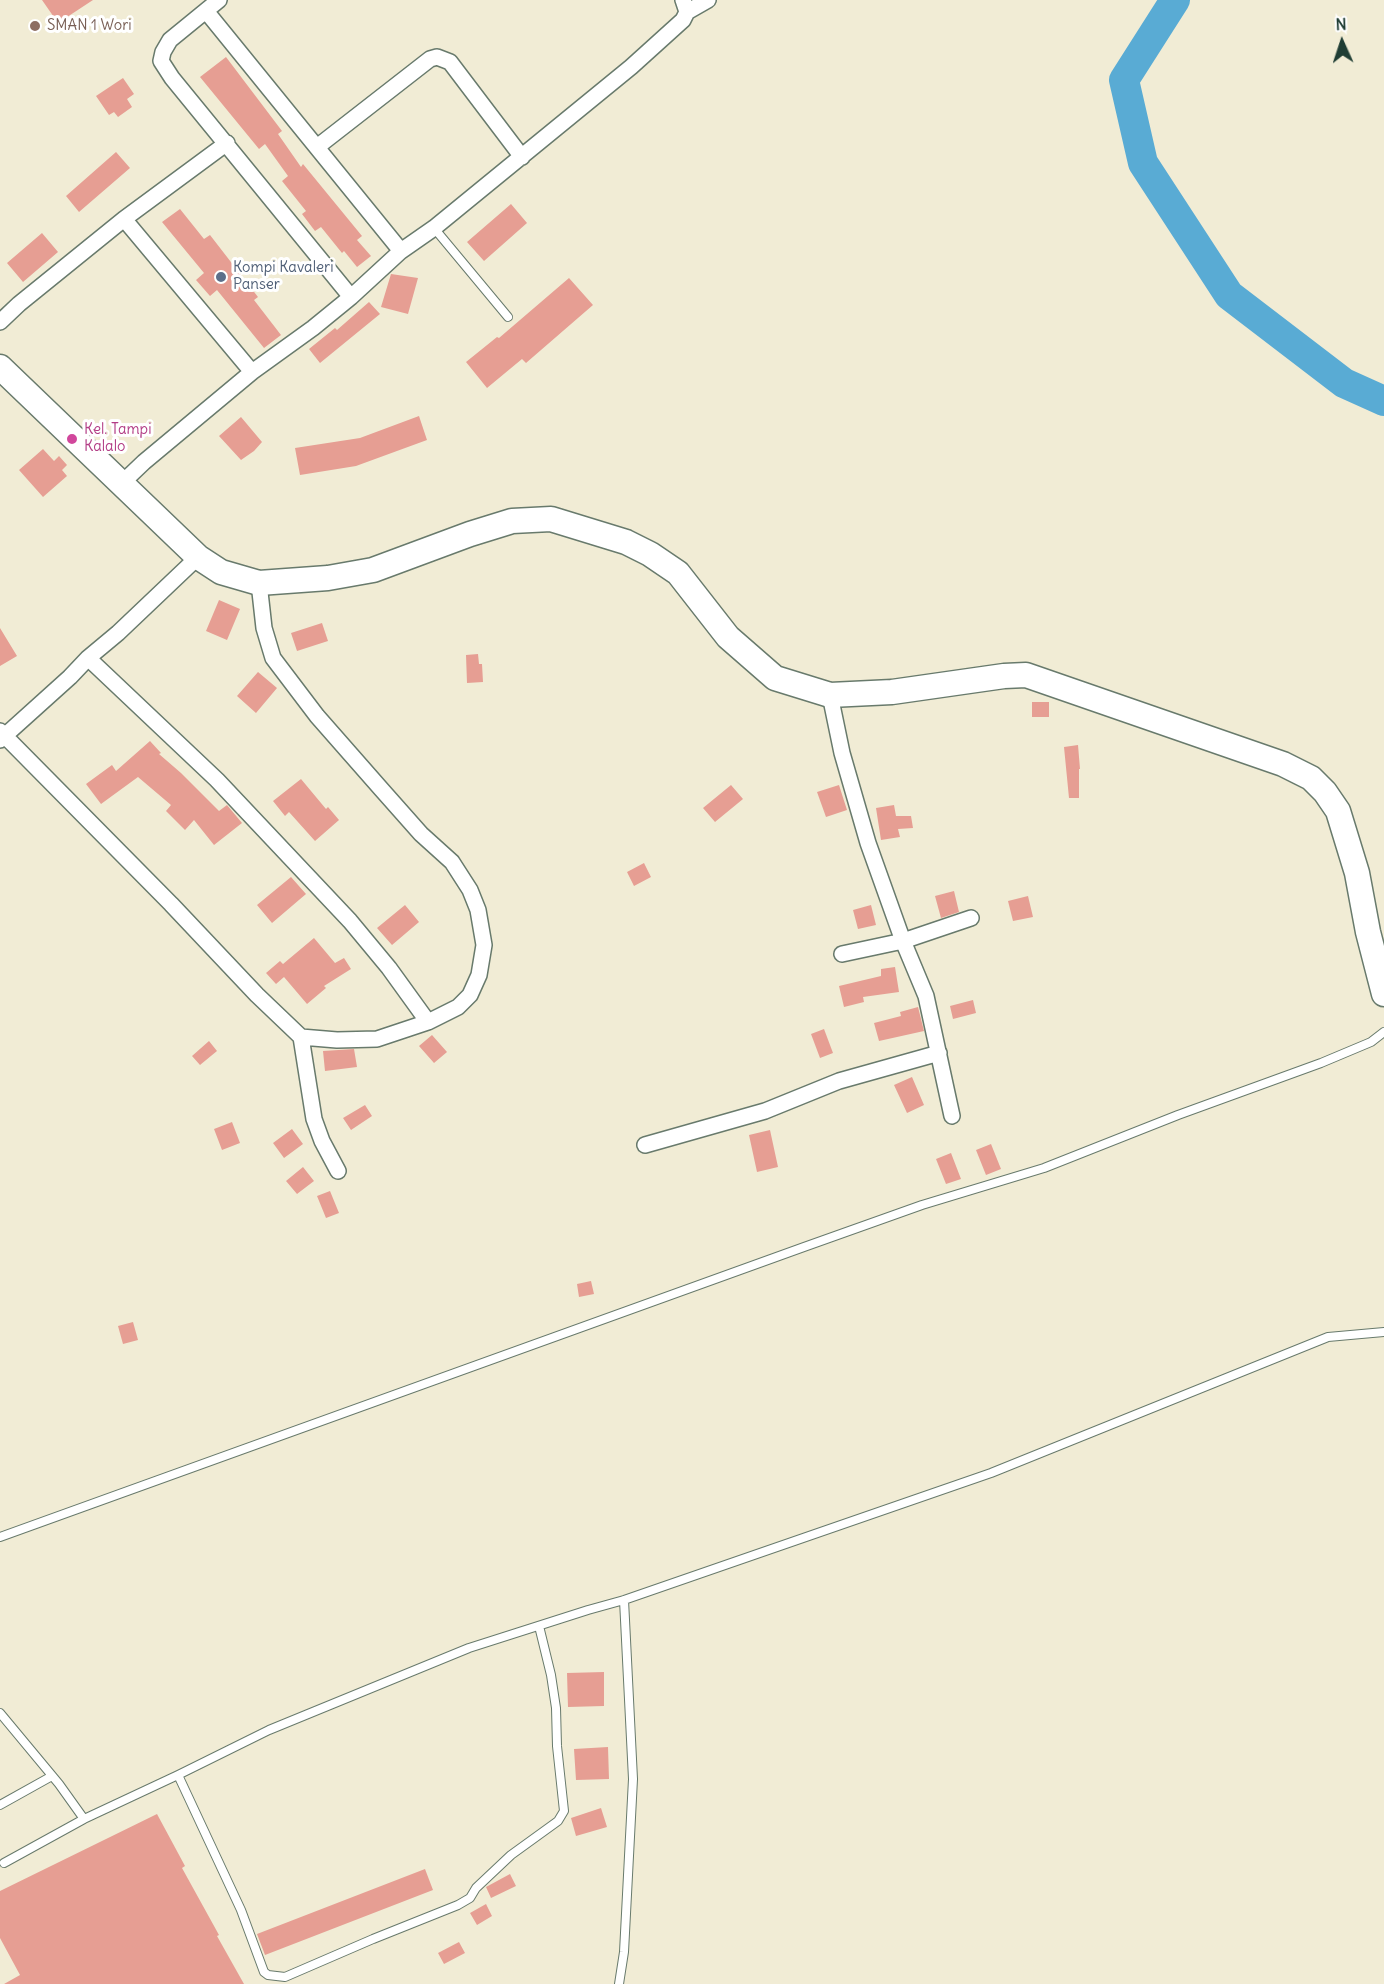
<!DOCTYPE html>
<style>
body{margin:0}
#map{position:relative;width:1384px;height:1984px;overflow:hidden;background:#f1ecd5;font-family:Delius,sans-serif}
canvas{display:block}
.north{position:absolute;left:1312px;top:12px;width:60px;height:60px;-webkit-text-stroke:4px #fff;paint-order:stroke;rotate:357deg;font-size:16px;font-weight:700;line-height:24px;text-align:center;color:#1f3d34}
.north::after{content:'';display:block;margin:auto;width:21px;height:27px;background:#1f3d34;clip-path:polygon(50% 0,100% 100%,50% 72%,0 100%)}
</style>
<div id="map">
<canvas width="1384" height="1984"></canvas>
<div class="north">N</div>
</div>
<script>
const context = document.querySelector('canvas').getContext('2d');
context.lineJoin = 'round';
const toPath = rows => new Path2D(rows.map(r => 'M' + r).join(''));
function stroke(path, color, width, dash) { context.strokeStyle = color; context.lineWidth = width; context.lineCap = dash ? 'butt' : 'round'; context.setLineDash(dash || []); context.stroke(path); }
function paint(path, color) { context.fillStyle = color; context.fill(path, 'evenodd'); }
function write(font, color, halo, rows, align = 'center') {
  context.font = font + ' Delius,sans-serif'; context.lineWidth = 6; context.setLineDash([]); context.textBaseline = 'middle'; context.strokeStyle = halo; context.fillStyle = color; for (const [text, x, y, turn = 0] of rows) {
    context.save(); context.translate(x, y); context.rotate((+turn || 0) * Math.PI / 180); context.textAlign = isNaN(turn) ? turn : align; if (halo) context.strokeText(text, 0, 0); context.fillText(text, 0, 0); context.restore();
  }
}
stroke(toPath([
 [1175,0,1124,80,1143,163,1229,295,1344,383,1384,401]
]), '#59abd4', 30);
paint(toPath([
 [42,0,93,0,58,23],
 [226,57,282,131,278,134,301,167,303,164,362,236,357,240,371,256,357,267,344,251,342,253,321,227,315,231,302,214,306,211,282,181,288,176,265,144,259,149,200,77],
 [123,78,134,94,127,99,132,107,118,117,114,112,109,115,96,96],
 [116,152,130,168,79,212,66,196],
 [511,204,527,223,484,261,467,242],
 [180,209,204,239,210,235,258,297,254,300,281,335,264,348,217,290,210,296,196,280,204,273,162,222],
 [42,233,58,252,23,282,7,263],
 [391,274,418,278,408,314,381,307],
 [569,278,593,305,526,363,522,359,487,388,466,362,497,337,499,338],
 [369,302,380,314,320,363,309,349,335,328,337,330],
 [419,416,427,440,356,466,300,475,295,448,360,438],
 [241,417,262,442,254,451,241,460,219,436],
 [43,449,54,461,59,456,67,465,62,470,67,476,43,497,19,470],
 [219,600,240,609,227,640,206,631],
 [322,623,328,641,297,651,291,633],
 [0,628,17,656,0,666],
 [478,654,479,664,482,664,483,682,467,683,466,655],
 [258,672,277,688,256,713,237,696],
 [1032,702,1049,702,1049,717,1032,717],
 [150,741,161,753,159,754,181,773,219,811,227,805,242,823,214,845,194,820,185,830,166,811,171,805,138,777,101,804,86,784,112,765,116,771],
 [1078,745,1080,769,1079,769,1079,798,1069,798,1064,747],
 [301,779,326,809,328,807,339,820,315,841,289,812,285,816,273,801],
 [731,785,743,799,715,822,703,808],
 [839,785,847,810,826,817,817,792],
 [894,805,896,816,911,816,913,828,898,829,900,837,881,840,876,808],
 [644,863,651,877,634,886,627,872],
 [291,877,306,894,272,923,257,905],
 [954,891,959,912,941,918,935,896],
 [1028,896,1033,917,1013,921,1008,901],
 [405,905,419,922,392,945,377,928],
 [871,905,876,925,858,929,853,910],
 [314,938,335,963,344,958,351,969,324,986,326,988,307,1004,284,977,276,984,266,973,280,961,283,964],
 [895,967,899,992,863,997,864,1002,844,1007,839,986,881,976,881,969],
 [973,1000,976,1013,953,1019,950,1006],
 [918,1007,924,1031,879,1041,874,1023,901,1016,900,1012],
 [824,1029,833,1053,820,1058,811,1034],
 [432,1035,447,1052,434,1063,419,1046],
 [209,1041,217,1051,200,1065,192,1056],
 [354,1049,357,1067,325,1071,323,1051],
 [912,1077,924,1105,907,1113,894,1085],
 [365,1105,372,1116,351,1130,343,1118],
 [232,1122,240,1143,222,1150,214,1129],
 [292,1129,303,1144,284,1158,273,1143],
 [770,1130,778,1167,757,1172,749,1135],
 [991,1144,1001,1169,986,1175,976,1150],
 [951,1153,961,1179,946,1184,936,1159],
 [303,1167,314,1181,297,1194,286,1181],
 [330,1191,339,1213,326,1218,317,1196],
 [591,1281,594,1294,579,1297,577,1284],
 [133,1322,138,1340,123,1344,118,1326],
 [604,1672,604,1706,568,1707,567,1673],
 [608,1747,609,1779,576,1780,574,1749],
 [601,1808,607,1827,576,1836,571,1818],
 [157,1814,185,1866,182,1868,219,1935,217,1936,244,1984,4,1984,20,1975,0,1938,0,1891],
 [425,1869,433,1890,265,1955,257,1934],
 [510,1874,516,1886,491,1898,486,1887],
 [486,1904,492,1916,477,1925,470,1913],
 [459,1942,465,1953,444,1964,438,1953]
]), '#e69e93');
const service = toPath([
 [434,228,508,317],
 [0,1537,804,1247,922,1205,1044,1168,1178,1115,1321,1063,1371,1042,1384,1032],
 [0,1713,59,1784,84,1819],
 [178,1775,241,1910,264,1972,268,1975,285,1977,373,1939,458,1905,470,1898,476,1888,511,1855,558,1821,564,1811,557,1746,556,1708,551,1675,539,1626],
 [0,1805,52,1776],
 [4,1863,84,1819,178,1775,269,1730,469,1648,588,1610,624,1600,991,1473,1328,1337,1384,1332],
 [619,1984,624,1952,633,1779,624,1600]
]);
const minor = toPath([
 [219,0,170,40,163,52,161,61,172,78,351,297],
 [206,11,401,251],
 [687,12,708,0],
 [317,147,430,59,437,57,450,62,522,157],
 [124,219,252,372],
 [0,322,19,304,124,219,227,143],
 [122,483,144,462,252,372,313,328,351,297,401,251,434,228,631,67,683,20,687,12,683,0],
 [88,658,217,780,350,921,389,968,428,1022],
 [830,695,842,753,868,843,903,941,926,996,952,1116],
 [0,731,171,904,257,995,301,1037,337,1040,377,1039,428,1022,458,1007,470,995,479,975,484,945,478,910,470,890,452,862,421,834,382,790,317,716,273,658,264,628,259,583],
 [0,740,70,677,88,658,118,633,198,557],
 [842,954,903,941,971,918],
 [301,1037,314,1119,322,1141,338,1171],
 [645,1145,765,1111,839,1081,939,1053]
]);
const trunk = toPath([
 [0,367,198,557,221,572,259,583,328,578,373,570,470,534,512,521,551,519,626,542,650,554,678,573,728,637,775,678,830,695,892,692,1004,676,1026,675,1283,764,1311,778,1325,792,1338,811,1357,873,1368,932,1384,994]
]);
stroke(service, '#687a6c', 10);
stroke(minor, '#687a6c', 18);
stroke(trunk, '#687a6c', 27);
stroke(service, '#fff', 8);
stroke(minor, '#fff', 15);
stroke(trunk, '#fff', 24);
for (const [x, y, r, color] of [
 [35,26,6,"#8d6e63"],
 [221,277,6,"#5c6f8a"],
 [72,439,6,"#d1479c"]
]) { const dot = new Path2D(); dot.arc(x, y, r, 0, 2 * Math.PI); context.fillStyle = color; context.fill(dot); stroke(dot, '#fff', 2); }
write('15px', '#785e54', '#fff', [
 ["SMAN 1 Wori",47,26]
], 'left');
write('15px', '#4e5e75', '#fff', [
 ["Kompi Kavaleri",233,268],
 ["Panser",233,285]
], 'left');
write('15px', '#b23c85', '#fff', [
 ["Kel. Tampi",84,430],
 ["Kalalo",84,447]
], 'left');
</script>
